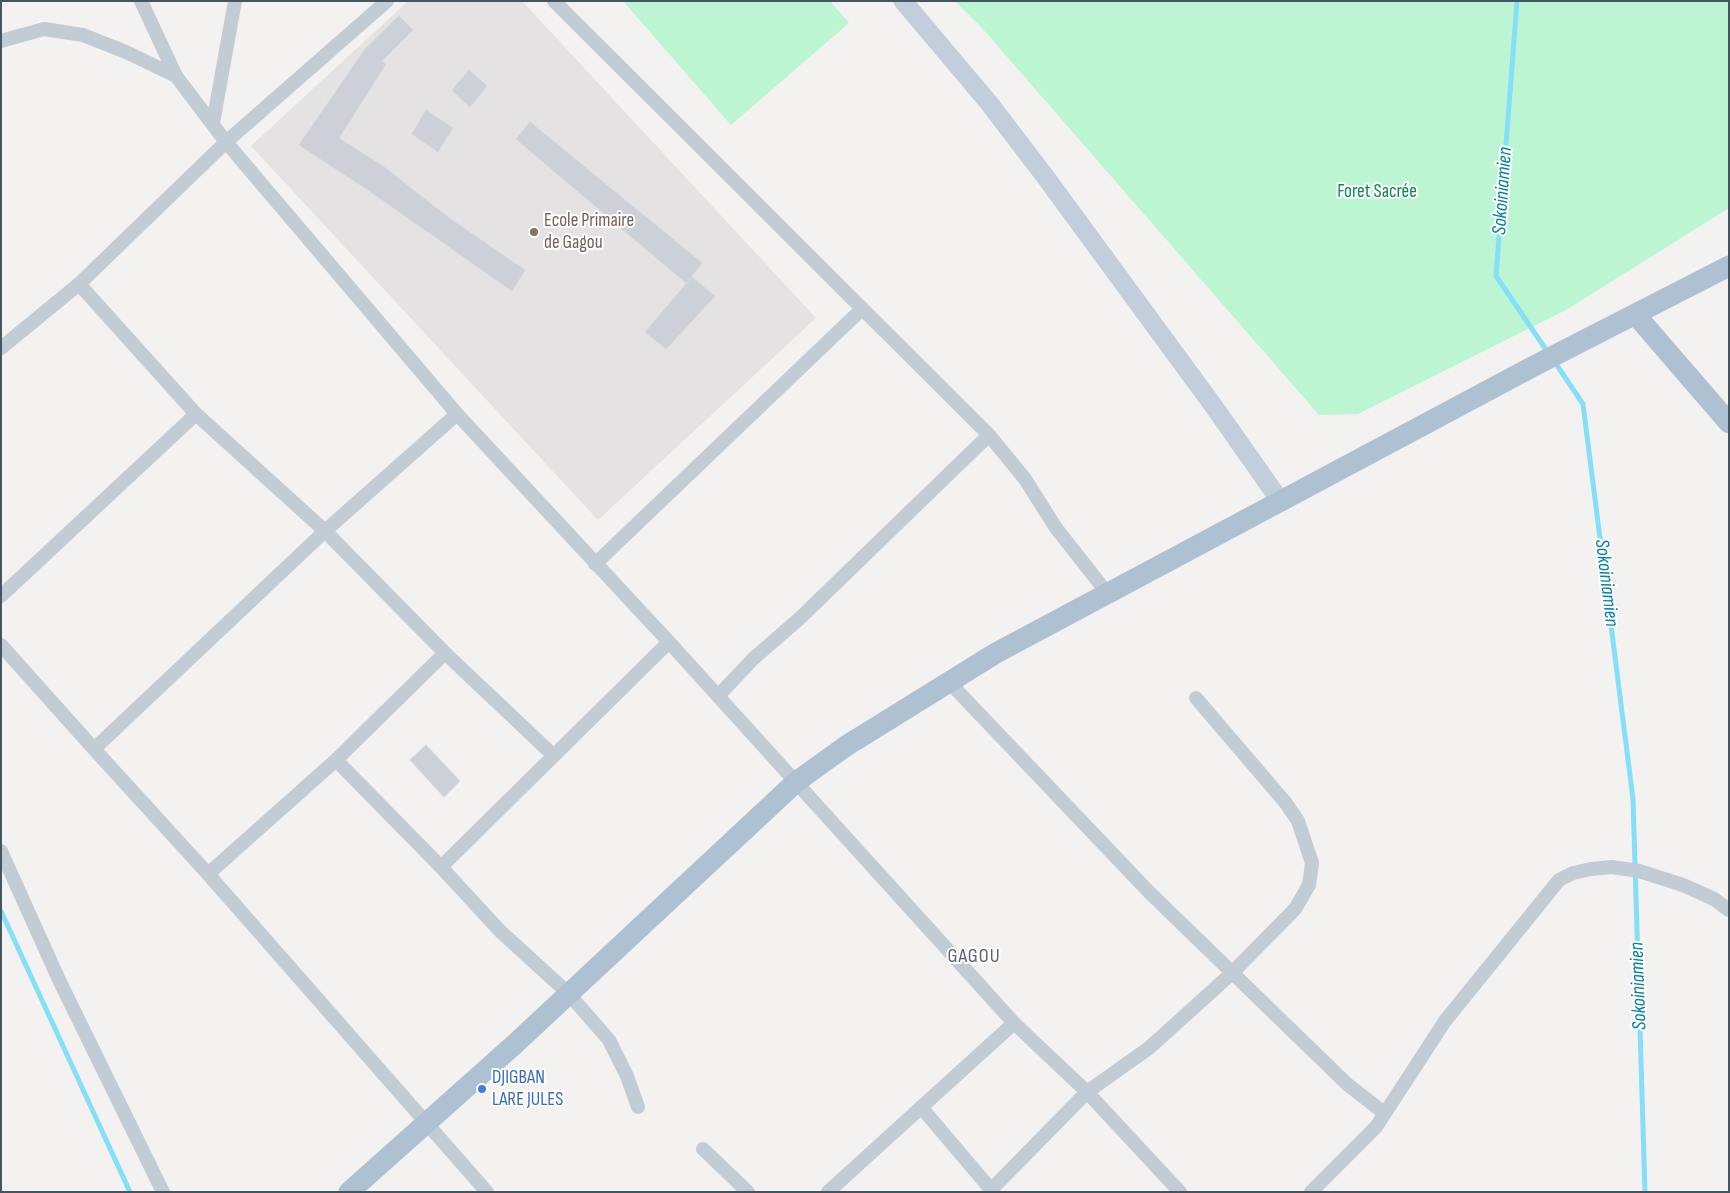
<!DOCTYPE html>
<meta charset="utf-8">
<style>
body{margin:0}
#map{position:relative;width:1730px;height:1193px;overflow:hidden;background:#f4f1f1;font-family:"Sofia Sans Condensed",sans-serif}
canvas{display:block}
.frame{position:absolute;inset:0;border:2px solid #465562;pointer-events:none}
</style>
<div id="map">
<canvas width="1730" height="1193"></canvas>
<div class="frame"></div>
</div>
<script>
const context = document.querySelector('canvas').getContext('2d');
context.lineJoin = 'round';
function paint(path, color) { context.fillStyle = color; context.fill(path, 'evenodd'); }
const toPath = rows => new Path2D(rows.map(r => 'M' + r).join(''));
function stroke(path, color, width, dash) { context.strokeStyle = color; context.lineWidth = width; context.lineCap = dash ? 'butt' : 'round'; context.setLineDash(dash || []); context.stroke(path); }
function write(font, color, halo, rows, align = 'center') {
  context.font = font + ' "Sofia Sans Condensed",sans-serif'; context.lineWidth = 4; context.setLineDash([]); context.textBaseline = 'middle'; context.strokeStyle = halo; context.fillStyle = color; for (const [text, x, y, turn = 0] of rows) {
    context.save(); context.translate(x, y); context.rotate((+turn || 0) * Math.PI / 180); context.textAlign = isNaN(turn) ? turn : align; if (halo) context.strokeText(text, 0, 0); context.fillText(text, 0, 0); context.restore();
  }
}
paint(toPath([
 [408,1,522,1,816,318,598,520,251,146]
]), '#e5e2e3');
paint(toPath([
 [623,1,830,1,849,23,731,125],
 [955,1,1729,1,1729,208,1566,310,1358,414,1319,415,982,28]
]), '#bcf5d2');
stroke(toPath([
 [1517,1,1496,276,1549,354],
 [1554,361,1583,404,1633,799,1645,1192],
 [1,911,130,1192]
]), '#84dff7', 5);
const building = toPath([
 [399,16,413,30,382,61,386,64,339,138,384,167,449,218,525,270,512,291,368,190,299,145,365,49,399,16],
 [469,70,487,86,470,107,452,90,469,70],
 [426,110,453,128,438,152,412,134,426,110],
 [530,122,702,263,686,283,516,139,530,122],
 [692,277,715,296,666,349,645,332,692,277],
 [426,745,460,781,444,797,410,760,426,745]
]);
paint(building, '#cdd0d7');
stroke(building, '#d5d7dd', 1);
stroke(toPath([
 [141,1,176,76,226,142,457,414,669,642,1014,1023,1087,1092,1180,1192],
 [554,1,989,435,1025,479,1056,528,1108,594],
 [1,41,44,29,83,35,126,52,176,76],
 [213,123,235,1],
 [79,284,196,414,325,531,445,653,553,755],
 [1,348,79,284,226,142,387,1],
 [595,564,862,309],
 [1,596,196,414],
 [1,645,94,749,325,531,457,414],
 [949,682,1149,892,1347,1084,1384,1113],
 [718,696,754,658,799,619,989,435],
 [94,749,208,874,487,1192],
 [336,760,441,867,500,931,568,993,609,1040,627,1076,638,1107],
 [1,851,60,982,163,1192],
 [441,867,669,642],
 [208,874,336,760,445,653],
 [921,1107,993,1192],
 [703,1149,748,1192],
 [828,1192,1014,1023],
 [989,1192,1087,1092,1149,1048,1231,974,1295,909,1309,885,1312,863,1298,821,1285,802,1196,698],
 [1311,1192,1376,1127,1445,1021,1559,880,1573,873,1591,869,1612,867,1639,871,1683,885,1714,899,1729,910]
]), '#c1ccd4', 14);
stroke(toPath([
 [903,1,989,103,1044,175,1215,408,1281,502]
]), '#c2cedc', 19);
stroke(toPath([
 [1635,314,1729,423],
 [349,1192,516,1043,796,782,846,746,996,653,1532,367,1729,266]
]), '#aec1d3', 21);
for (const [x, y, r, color] of [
 [534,232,5,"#8d6e63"],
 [482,1089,5,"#3f7fe0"]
]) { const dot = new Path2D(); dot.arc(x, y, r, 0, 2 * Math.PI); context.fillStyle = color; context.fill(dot); stroke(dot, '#fff', 2); }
write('19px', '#0c884a', '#fff', [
 ["Foret Sacrée",1377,192]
]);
write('19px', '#785e54', '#fff', [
 ["Ecole Primaire",544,221],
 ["de Gagou",544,243]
], 'left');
write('19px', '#366cbe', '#fff', [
 ["DJIGBAN",492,1078],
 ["LARE JULES",492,1100]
], 'left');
write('italic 20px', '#0380a2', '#fff', [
 ["Sokoiniamien",1503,191,-86],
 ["Sokoiniamien",1606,583,83],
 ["Sokoiniamien",1639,986,-92]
]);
context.letterSpacing = '1px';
write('20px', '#5d6167', '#fff', [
 ["GAGOU",974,957]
]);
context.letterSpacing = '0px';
</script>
